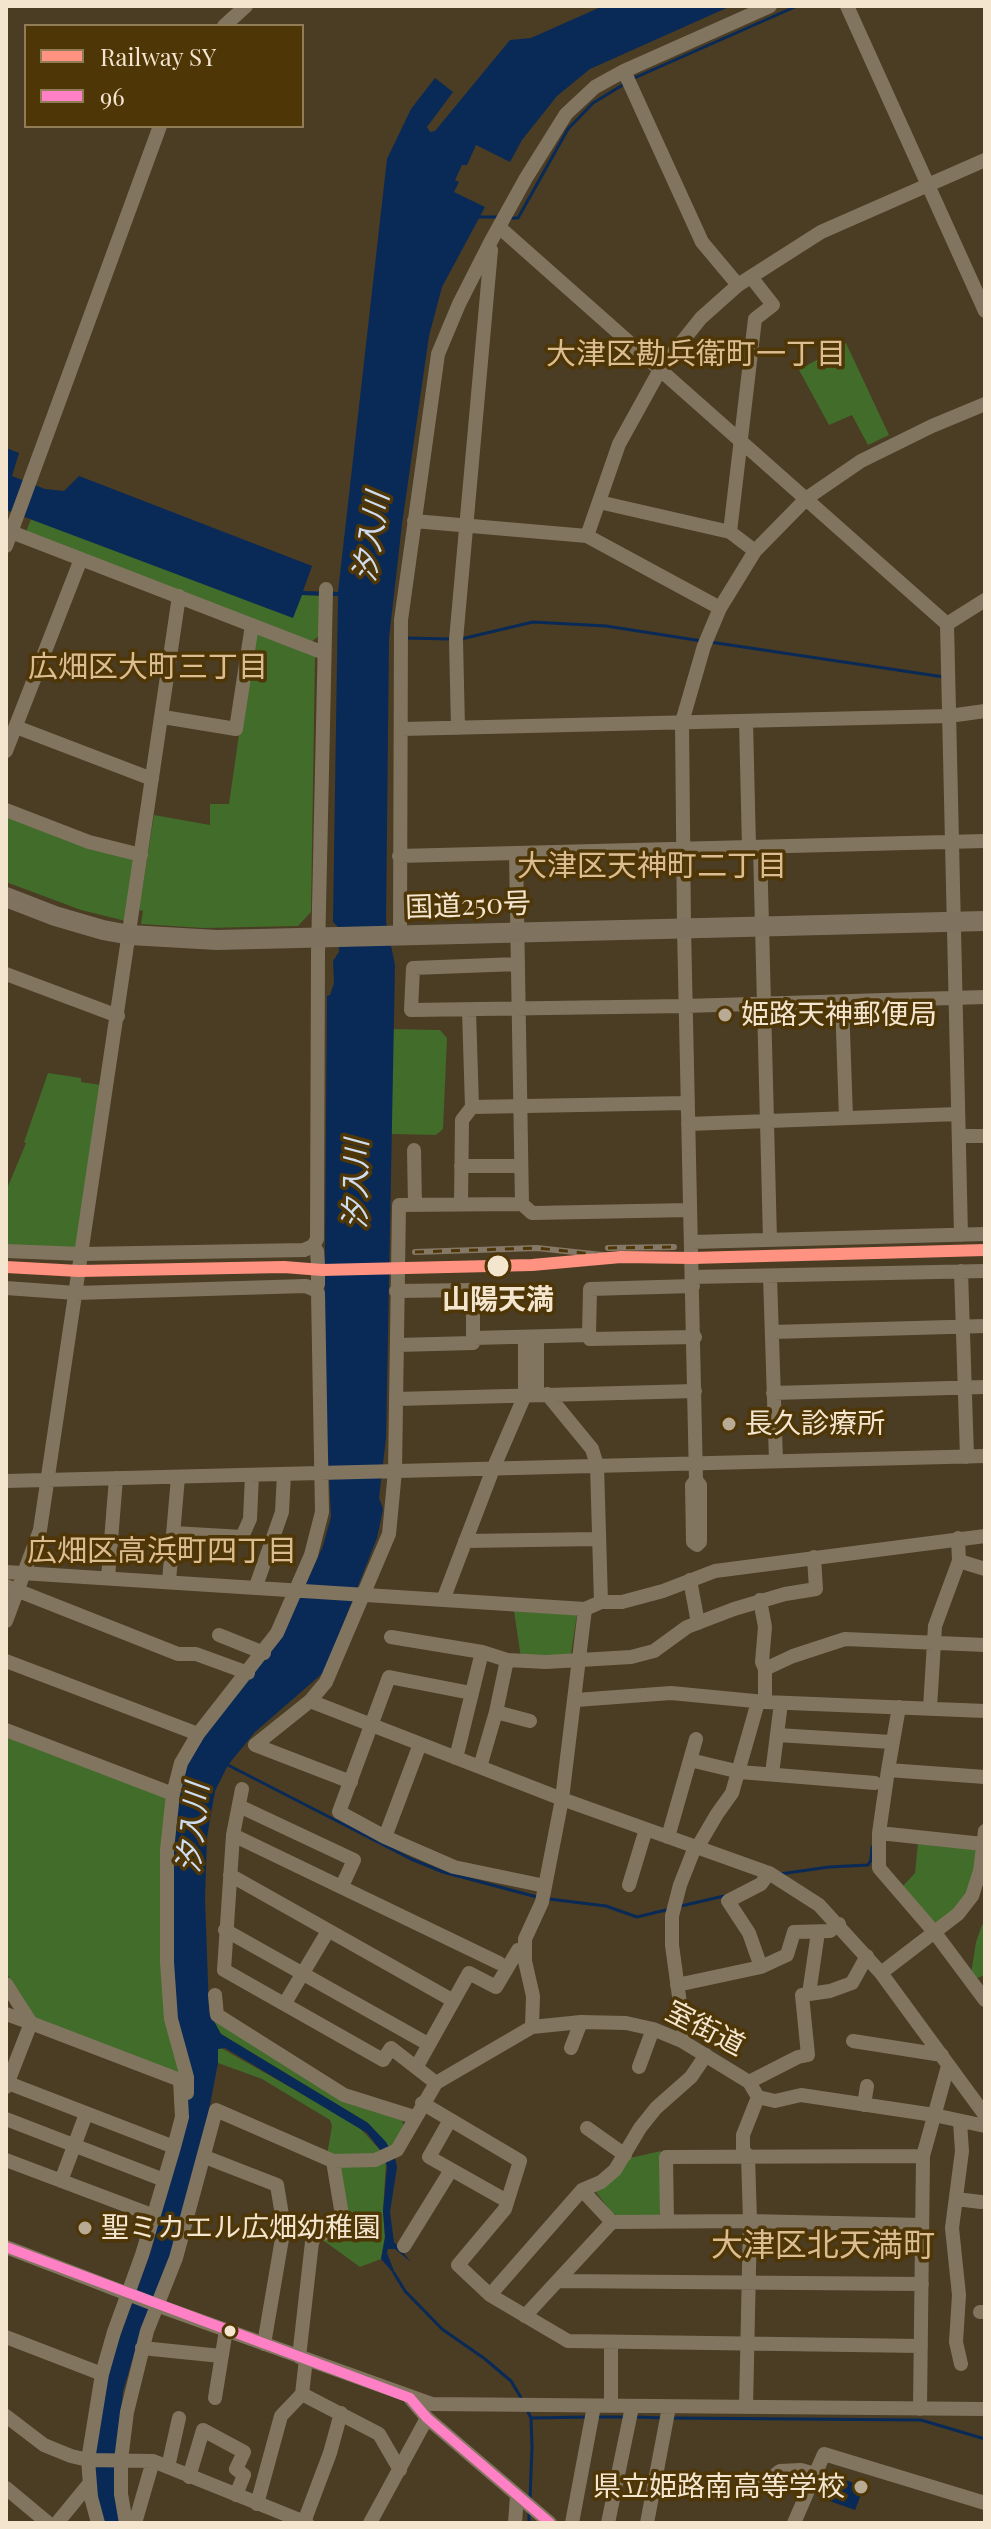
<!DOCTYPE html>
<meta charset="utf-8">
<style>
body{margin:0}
#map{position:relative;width:991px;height:2529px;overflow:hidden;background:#4b3c24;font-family:"Playfair Display",serif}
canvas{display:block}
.frame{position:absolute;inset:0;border:8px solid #f4e5cf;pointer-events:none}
.legend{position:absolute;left:24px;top:24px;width:280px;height:104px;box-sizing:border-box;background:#4e3607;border:2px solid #907c57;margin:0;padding:10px 14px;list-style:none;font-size:24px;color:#f4e5cf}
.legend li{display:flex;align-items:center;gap:16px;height:40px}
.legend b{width:40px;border:2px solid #907c57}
</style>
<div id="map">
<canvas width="991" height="2529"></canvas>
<div class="frame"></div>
<ul class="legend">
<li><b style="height:10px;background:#ff9280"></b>Railway SY</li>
<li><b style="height:10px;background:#ff80c5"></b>96</li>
</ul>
</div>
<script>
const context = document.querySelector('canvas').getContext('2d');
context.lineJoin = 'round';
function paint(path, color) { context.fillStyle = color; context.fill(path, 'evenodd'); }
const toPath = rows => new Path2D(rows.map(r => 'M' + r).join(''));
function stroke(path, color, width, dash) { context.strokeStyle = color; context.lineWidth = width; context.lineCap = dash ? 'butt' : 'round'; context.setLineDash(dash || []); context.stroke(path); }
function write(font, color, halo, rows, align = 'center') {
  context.font = font + ' "Playfair Display","Noto Sans JP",serif'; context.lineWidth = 7; context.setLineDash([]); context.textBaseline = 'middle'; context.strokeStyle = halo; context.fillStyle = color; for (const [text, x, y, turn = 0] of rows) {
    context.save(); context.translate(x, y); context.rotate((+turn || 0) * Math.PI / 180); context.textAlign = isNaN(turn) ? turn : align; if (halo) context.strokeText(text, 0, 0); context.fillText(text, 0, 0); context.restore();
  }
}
paint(toPath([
 [846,343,889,435,868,445,852,415,829,425,799,370],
 [31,519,292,617,302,595,321,596,320,635,310,643,26,532],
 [254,630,315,656,311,912,298,926,203,928,141,924,143,911,139,910,154,815,210,825,210,804,229,804],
 [6,816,131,859,135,863,126,921,81,910,6,882],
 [392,1029,440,1030,447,1038,443,1129,436,1135,391,1134],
 [48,1073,81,1078,81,1082,101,1085,78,1248,6,1247,6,1191,26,1143,24,1142],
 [514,1611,577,1615,570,1660,521,1658],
 [6,1737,166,1797,186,2076,36,2019,6,1972],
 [918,1842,977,1847,976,1877,963,1903,939,1925,933,1924,901,1888,915,1873],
 [985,1924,985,1975,974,1979,971,1974,976,1942,982,1925],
 [216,2020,402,2120,404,2127,395,2144,389,2147,368,2123,221,2034,214,2024],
 [221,2048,357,2125,381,2151,370,2157,327,2155,332,2126,330,2120,262,2079,218,2063,218,2049],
 [661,2151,661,2212,658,2216,618,2216,612,2213,596,2192,630,2158],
 [386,2162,383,2211,385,2237,381,2259,360,2267,320,2238,336,2233,338,2167]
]), '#416c2a');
paint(toPath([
 [603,6,731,6,590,69,557,96,522,140,510,162,476,145,467,165,462,165,455,180,459,182,454,192,485,207,442,287,429,336,402,524,389,638,386,922,395,965,386,1438,379,1498,383,1509,377,1538,324,1672,255,1732,228,1765,215,1791,207,1837,205,1898,209,2012,221,2034,368,2123,386,2142,395,2158,397,2167,390,2212,394,2242,411,2262,395,2249,388,2249,387,2253,396,2276,381,2259,385,2237,383,2211,387,2166,381,2151,367,2133,225,2048,218,2049,218,2063,207,2120,171,2261,144,2321,123,2391,114,2477,121,2523,103,2523,95,2492,94,2453,108,2370,152,2248,192,2084,175,2022,171,1848,182,1778,191,1756,207,1733,283,1634,323,1546,331,1517,324,1374,327,996,330,995,334,983,333,961,339,952,338,927,333,922,338,596,302,595,293,618,6,510,6,448,19,453,12,476,45,489,64,491,79,476,312,566,303,591,338,592,387,159,411,109,435,78,453,92,427,127,430,132,435,131,510,40,531,38],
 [830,2474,864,2487,855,2510,821,2498]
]), '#092a56');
stroke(toPath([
 [632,79,797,6],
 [478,217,499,217],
 [510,218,518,218,568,129,593,103,626,83],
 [405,638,450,639],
 [461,639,533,622,606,626,702,641],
 [710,642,944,677],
 [226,1764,411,1859,443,1872,537,1897],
 [780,1874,829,1867,868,1865,871,1860,872,1847],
 [549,1899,606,1906,637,1917,670,1909],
 [681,1906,724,1896],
 [394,2273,405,2291,442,2329,485,2359,511,2381,523,2401],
 [528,2412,531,2418,532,2447,530,2499],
 [596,2417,624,2417],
 [636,2417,664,2418],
 [532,2418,588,2417],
 [672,2418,921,2420,985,2439],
 [529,2523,529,2511]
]), '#092a56', 3);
stroke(toPath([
 [847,6,985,311],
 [224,26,246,6],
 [624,71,702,242,738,285],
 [499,227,947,624,961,1235],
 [599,502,730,532,755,551],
 [414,521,587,536,720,608],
 [6,530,324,653],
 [730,532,755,319,773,305,751,277],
 [587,536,619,444,661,368,701,318,738,285,821,232,985,160],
 [6,546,160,126],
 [947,624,985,600],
 [163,717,236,729,252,625],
 [746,721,749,847],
 [16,727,152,779],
 [458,728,456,640,491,250],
 [402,729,949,716,985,711],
 [6,751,81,559],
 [6,810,89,842,141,855],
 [760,847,770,1240],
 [516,853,522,1204],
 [399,856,985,841],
 [400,936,401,620,438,354,459,304,491,241,526,178,566,114,595,87,624,71,770,6],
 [518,964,413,968,411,1010,685,1006,985,997],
 [6,974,118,1016],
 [842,1002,846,1118],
 [472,1107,688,1103],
 [688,1124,958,1114],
 [959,1136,985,1136],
 [414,1150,415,1205],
 [461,1166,521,1166],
 [461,1204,462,1120,472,1107,469,1010],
 [692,1242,985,1234],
 [6,1251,82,1254,304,1250,313,1246],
 [961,1271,967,1457],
 [770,1276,776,1461],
 [692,1277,985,1271],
 [693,1286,590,1289,589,1335,590,1339,695,1337],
 [6,1288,76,1293,306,1286,315,1290],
 [396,1291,473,1290,473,1343,397,1345],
 [772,1332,985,1326],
 [537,1337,537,1394],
 [473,1338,589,1335],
 [773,1393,985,1387],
 [547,1394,592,1449,597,1465,601,1602],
 [396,1399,695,1391],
 [696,1480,692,1485,693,1542,697,1545,700,1542,700,1485,696,1480,684,928,682,722,704,646,720,608,755,551,807,498,861,461,932,426,985,404],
 [6,1481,985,1456],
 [174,1533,242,1537,250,1519,252,1475],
 [465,1541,598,1539],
 [959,1561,985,1569],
 [6,1572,585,1609,601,1602,622,1602,663,1591,715,1571,985,1536],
 [108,1578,116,1478],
 [690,1580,698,1623],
 [169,1581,178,1477],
 [6,1586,178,1654,196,1654,248,1673],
 [256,1586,282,1512,284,1474],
 [443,1600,493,1469,525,1395,525,1337],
 [760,1600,765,1627,762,1662,765,1669],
 [585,1609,562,1799,769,1873,819,1905,881,1973,985,2115],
 [6,1621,40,1530,179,596],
 [219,1635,264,1653],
 [391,1637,482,1652,507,1660,546,1662,631,1657,654,1651,687,1627,734,1609,785,1594,816,1589,814,1557],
 [6,1661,198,1734],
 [471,1693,389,1677,339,1812,385,1837,454,1867,545,1886],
 [576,1700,671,1693,765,1702,985,1711],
 [765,1702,765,1669,793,1656,845,1639,985,1645],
 [930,1708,935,1626,959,1561,958,1538],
 [496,1712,530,1721],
 [6,1730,173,1794,181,1763,198,1734,277,1633,311,1555,322,1512,318,1293,315,1290,318,1284,318,1266,317,1251,313,1246,317,1239,318,953,326,589],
 [777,1735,891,1742],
 [456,1758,482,1652],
 [690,1760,740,1772,875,1783],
 [480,1767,496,1712,507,1660],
 [888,1770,899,1707],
 [772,1774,781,1703],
 [985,1777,888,1770,879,1833,879,1868,935,1933,985,2000],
 [351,1782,255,1745,310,1701,326,1682,389,1534,395,1471,399,1205,522,1204,532,1213,690,1210],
 [242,1789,233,1835,224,1970,383,2060,391,2048,436,2083],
 [173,1794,167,1850,167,1962,171,2019,187,2077,187,2093],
 [239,1806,354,1860,342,1886],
 [879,1833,983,1844],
 [233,1835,499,1963],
 [385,1837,420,1744],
 [668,1837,696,1739],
 [697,1848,717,1814,732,1793,758,1702],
 [230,1875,452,2000],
 [629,1885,646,1829],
 [225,1930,428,2044],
 [761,1967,749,1933,728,1901,761,1884,769,1873],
 [881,1973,958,1914,972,1896,980,1871,985,1831],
 [6,1984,31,2023,180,2080,182,2117,174,2147,142,2255,114,2332,102,2374,88,2460,91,2497,98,2523],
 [677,1985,761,1967,787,1955,794,1932,830,1931,839,1924],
 [809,1994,818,1932],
 [215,1995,217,2015,344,2095,414,2117],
 [285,2003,328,1931],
 [6,2014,31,2023,6,2087],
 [532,2027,581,2022,626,2023,653,2029,682,2041,749,2082,758,2097,775,2101,801,2095,934,2115,985,2126],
 [682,2041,684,2033,672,1945,672,1916,680,1885,695,1847],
 [853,2041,942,2055],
 [571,2048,581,2022],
 [417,2066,469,1973,496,1987,518,1950,524,1949],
 [639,2067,653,2029],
 [749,2082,798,2057,808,2055,802,1995,830,1991,852,1983,867,1956],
 [8,2083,174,2147],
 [422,2103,520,2161,505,2209,458,2265,490,2295,568,2341,921,2346],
 [864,2105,867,2086],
 [6,2119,164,2180],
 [450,2120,429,2157,507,2201],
 [960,2122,962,2151,952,2228,959,2295,956,2342,961,2364],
 [587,2128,625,2155],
 [205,2157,277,2185,284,2227,264,2344],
 [6,2160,152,2215],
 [61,2181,86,2114],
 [582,2190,612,2222,750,2221,922,2225],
 [956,2199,981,2202],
 [667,2220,666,2157,923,2156],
 [404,2246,451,2170],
 [6,2247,159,2306,432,2404,985,2409],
 [559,2281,922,2284],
 [490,2295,582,2190,601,2182,615,2170,640,2128,656,2108,691,2077,706,2055],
 [980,2312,985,2312],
 [525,2316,612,2222],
 [6,2337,102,2374],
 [142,2348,221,2356],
 [299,2357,312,2242,316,2236,335,2230,343,2221,333,2161],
 [302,2394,379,2434,400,2470],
 [215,2398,226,2330],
 [410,2398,427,2418,550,2523],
 [611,2406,611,2342],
 [746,2407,750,2221,748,2156,743,2150,743,2135,758,2097],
 [920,2409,923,2156,948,2066],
 [6,2416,44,2445,71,2456,88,2460,153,2461,307,2523],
 [168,2467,179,2418],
 [189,2477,203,2430,244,2452,236,2469,244,2475,236,2495],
 [6,2488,48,2523],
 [705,2491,755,2491,780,2471,801,2470,816,2474],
 [257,2504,281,2416,302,2394,306,2359],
 [304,2522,330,2453,341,2413],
 [57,2523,89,2484],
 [126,2523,121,2494,121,2460,127,2412,147,2331,176,2258,216,2110,333,2161,375,2160,397,2150,436,2083,532,2027,533,1996,525,1961,525,1939,542,1902,562,1799,310,1701],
 [135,2523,153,2461],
 [370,2523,427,2418],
 [515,2523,517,2496],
 [572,2523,594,2406],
 [608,2523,632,2407],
 [647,2523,669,2407],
 [794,2523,824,2454,985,2503]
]), '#827560', 14);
stroke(toPath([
 [6,897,55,916,103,930,130,935,217,940,985,921]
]), '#7f7360', 20);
const rail = toPath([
 [608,1248,674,1247],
 [415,1252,537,1248,621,1257]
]);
stroke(rail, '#857866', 6);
stroke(rail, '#4e3607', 3, [9]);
stroke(toPath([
 [6,2247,410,2398,427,2418,550,2523]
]), '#ff80c5', 10);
stroke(toPath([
 [6,1267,79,1271,284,1267,322,1270,532,1265,621,1257,692,1258,985,1250]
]), '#ff9280', 12);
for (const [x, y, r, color] of [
 [725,1015,8,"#b9aa93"],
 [498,1266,12,"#f4e5cf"],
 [729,1424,8,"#b9aa93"],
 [85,2228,8,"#b9aa93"],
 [230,2331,7,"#f4e5cf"],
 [861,2487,8,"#b9aa93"]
]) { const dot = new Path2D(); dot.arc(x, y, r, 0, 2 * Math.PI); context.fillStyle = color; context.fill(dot); stroke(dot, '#4e3607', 3); }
write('28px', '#f4e5cf', '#4e3607', [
 ["国道250号",468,906,-2],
 ["室街道",705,2029,27]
]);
write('28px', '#f4e5cf', '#4e3607', [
 ["姫路天神郵便局",741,1015],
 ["長久診療所",745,1424],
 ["聖ミカエル広畑幼稚園",101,2228],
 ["県立姫路南高等学校",845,2487,"right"]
], 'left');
write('bold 28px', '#f4e5cf', '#4e3607', [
 ["山陽天満",498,1300]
]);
write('30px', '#dbbd91', '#4e3607', [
 ["大津区勘兵衛町一丁目",696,355],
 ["広畑区大町三丁目",148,668],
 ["大津区天神町二丁目",652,867],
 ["広畑区高浜町四丁目",162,1552]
]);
write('italic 30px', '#cedcef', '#4e3607', [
 ["汐入川",372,537,-81],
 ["汐入川",357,1184,-89],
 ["汐入川",194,1828,-84]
]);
write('32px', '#dbbd91', '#4e3607', [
 ["大津区北天満町",823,2246]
]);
</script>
